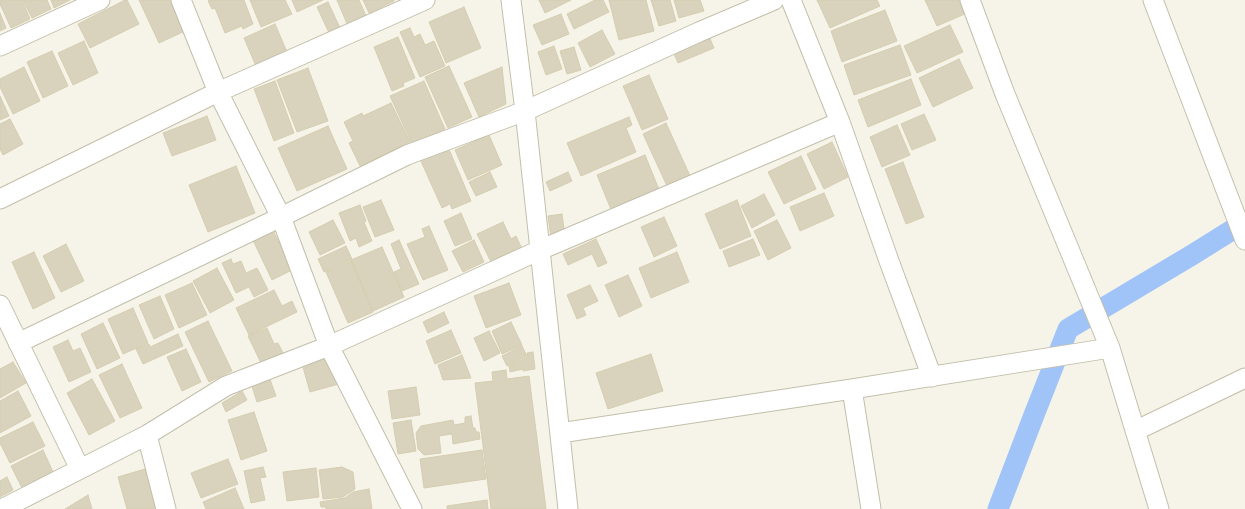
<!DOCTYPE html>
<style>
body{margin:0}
canvas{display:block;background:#f6f4e9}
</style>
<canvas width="1245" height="509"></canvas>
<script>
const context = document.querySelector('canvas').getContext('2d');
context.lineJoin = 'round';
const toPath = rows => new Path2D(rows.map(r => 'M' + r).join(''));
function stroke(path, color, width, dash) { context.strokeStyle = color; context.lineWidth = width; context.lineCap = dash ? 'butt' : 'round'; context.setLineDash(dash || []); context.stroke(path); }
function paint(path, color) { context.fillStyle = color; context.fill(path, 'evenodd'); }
stroke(toPath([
 [998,509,1034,415,1068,329,1192,255,1245,222]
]), '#a0c4f8', 21);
const building = toPath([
 [0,0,22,0,30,19,11,28,0,4,0,0],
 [23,0,47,0,51,9,32,18,23,0],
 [51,0,70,0,54,8,51,0],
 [125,0,127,0,139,24,90,48,78,24,125,0],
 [139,0,170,0,185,31,159,43,139,0],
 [210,0,244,0,253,24,243,29,242,26,225,33,215,8,212,9,208,1,210,0],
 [250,0,285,0,292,14,261,27,250,0],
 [292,0,323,0,297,12,292,0],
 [337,0,359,0,367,18,348,26,337,0],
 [363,0,394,0,394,1,369,13,363,0],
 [539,0,571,0,545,13,539,0],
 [595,0,603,0,609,12,574,29,567,14,595,0],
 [609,0,646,0,654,31,619,40,609,0],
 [651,0,670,0,676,21,659,26,651,0],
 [674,0,700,0,704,11,679,18,674,0],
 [817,0,877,0,880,6,830,28,817,0],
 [925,0,962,0,967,13,937,26,925,0],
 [328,2,341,30,330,35,317,7,328,2],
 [464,7,481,48,446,63,429,22,464,7],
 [885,10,897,41,842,62,831,31,885,10],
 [0,13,6,28,0,31,0,13],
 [561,14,569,34,542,45,533,25,561,14],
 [275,24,287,52,256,66,244,38,275,24],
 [950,25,963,52,917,73,904,46,950,25],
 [410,28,414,37,420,34,425,45,434,41,445,66,420,77,400,32,410,28],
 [602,30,615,54,590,67,578,43,602,30],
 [708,34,714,48,678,63,672,49,708,34],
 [398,37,415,78,403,83,404,86,392,91,374,47,398,37],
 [84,41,98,73,73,85,58,53,84,41],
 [900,45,911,75,854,95,844,65,900,45],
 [554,46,562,69,546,75,538,52,554,46],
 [574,47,581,70,567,74,560,51,574,47],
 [52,51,68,86,43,98,27,62,52,51],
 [959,59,973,88,933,107,919,78,959,59],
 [449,66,472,117,448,128,425,77,449,66],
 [24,67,40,101,13,114,0,87,0,79,24,67],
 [502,67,506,104,479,117,464,83,502,67],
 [308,68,328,121,297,132,277,80,308,68],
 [649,75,668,119,642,130,623,86,649,75],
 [911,79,921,105,868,127,858,100,911,79],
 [275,81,294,133,274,141,254,89,275,81],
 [424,81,445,129,412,144,390,96,424,81],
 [0,96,9,116,0,120,0,96],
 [391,103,410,142,360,166,349,143,353,141,344,122,362,113,363,116,391,103],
 [924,114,936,140,912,150,901,124,924,114],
 [207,116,216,140,172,156,163,133,207,116],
 [629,117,632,125,626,128,636,152,581,176,567,143,629,117],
 [10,119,23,144,3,155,0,149,0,124,10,119],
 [666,123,691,178,668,188,643,134,666,123],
 [897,125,910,155,882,167,870,137,897,125],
 [328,126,347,169,297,191,278,148,328,126],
 [489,135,502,165,468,180,455,150,489,135],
 [832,142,848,177,824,189,807,154,832,142],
 [448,147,471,201,452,209,450,204,442,208,420,159,448,147],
 [645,155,660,192,612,212,597,175,645,155],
 [801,156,816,189,784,204,768,172,801,156],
 [903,162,924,217,906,224,885,169,903,162],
 [236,166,255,213,208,232,189,185,236,166],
 [490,172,497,187,476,196,469,182,490,172],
 [568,172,572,181,550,191,546,182,568,172],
 [824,193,834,216,800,231,790,207,824,193],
 [764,194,775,215,752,228,741,206,764,194],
 [381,200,394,230,375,237,363,207,381,200],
 [737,200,751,236,720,249,705,214,737,200],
 [360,205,366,221,364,222,372,241,359,247,356,238,350,241,339,213,360,205],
 [461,213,472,239,455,246,444,221,461,213],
 [562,214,565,236,551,238,548,216,562,214],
 [664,217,677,246,654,257,641,227,664,217],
 [333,220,345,243,320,255,309,232,333,220],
 [777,220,791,248,768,260,754,231,777,220],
 [503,222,511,239,516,236,524,253,494,268,477,234,503,222],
 [271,226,292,270,272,280,251,236,271,226],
 [429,226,448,270,423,280,407,244,425,237,422,229,429,226],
 [596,239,607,263,598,267,592,254,568,265,563,254,596,239],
 [753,239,760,255,729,267,723,251,753,239],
 [399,240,419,284,402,291,394,272,401,269,391,244,399,240],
 [474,240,484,262,463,272,452,251,474,240],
 [66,244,84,281,61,292,43,256,66,244],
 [346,246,352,259,324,272,318,259,346,246],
 [382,247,404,297,373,311,351,260,382,247],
 [34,252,55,298,33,309,12,262,34,252],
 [677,252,689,282,651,298,639,268,677,252],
 [231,259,233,264,241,261,246,273,257,268,268,290,254,297,249,287,236,293,222,263,231,259],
 [351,261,373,312,348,323,326,272,351,261],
 [217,268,234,300,210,313,193,281,217,268],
 [628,275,642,306,619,317,605,285,628,275],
 [192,283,207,315,179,328,165,295,192,283],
 [509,283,521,315,486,328,474,296,509,283],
 [590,285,598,301,583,308,586,315,577,319,567,295,590,285],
 [274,290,282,306,292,301,297,312,249,335,236,308,274,290],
 [160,296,174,329,154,339,139,305,160,296],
 [133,308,148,343,123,354,108,319,133,308],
 [444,312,449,323,428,333,423,322,444,312],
 [208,321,232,371,209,382,185,332,208,321],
 [511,322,522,345,502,354,492,331,511,322],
 [103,323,120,358,97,369,81,334,103,323],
 [267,328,274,344,278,343,283,353,261,363,248,336,267,328],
 [451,330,461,353,435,364,426,341,451,330],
 [489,331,500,353,484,361,474,338,489,331],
 [178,334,183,346,143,364,136,349,149,344,150,347,178,334],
 [68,340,73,351,80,348,91,372,69,382,53,347,68,340],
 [522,346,527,356,507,366,502,356,522,346],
 [186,349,201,382,182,391,167,357,186,349],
 [330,352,339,384,310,392,301,360,330,352],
 [533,352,535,369,523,371,523,369,510,372,509,366,528,357,527,353,533,352],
 [651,354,663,391,608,409,596,373,651,354],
 [462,355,471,378,443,380,438,365,462,355],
 [13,362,26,383,0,398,0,369,13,362],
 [122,364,142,408,120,418,99,375,122,364],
 [506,370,507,379,529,376,546,509,491,509,475,383,493,381,492,372,506,370],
 [268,374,276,396,257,402,250,380,268,374],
 [92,379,115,421,89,435,67,393,92,379],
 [416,387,420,415,392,419,388,391,416,387],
 [18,391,31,416,0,433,0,401,18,391],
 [242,391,247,400,226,412,222,403,242,391],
 [254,412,267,451,241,460,228,420,254,412],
 [471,416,473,428,475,428,476,432,479,432,480,439,453,444,452,434,439,436,441,453,424,455,418,449,416,433,421,426,453,420,454,425,465,423,465,417,471,416],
 [411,420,416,451,398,454,393,423,411,420],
 [33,422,45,446,10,463,0,443,0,438,33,422],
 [43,450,53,472,22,488,11,466,43,450],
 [482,450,486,479,424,488,420,459,482,450],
 [228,459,238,484,201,498,191,473,228,459],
 [263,467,266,477,260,478,265,500,251,503,244,471,263,467],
 [342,467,353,472,355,489,343,497,323,499,319,470,342,467],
 [316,468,319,497,287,501,283,472,316,468],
 [145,469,156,509,127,509,118,477,145,469],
 [7,477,13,490,0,497,0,481,7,477],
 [235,488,244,509,206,509,203,502,235,488],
 [369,489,372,509,326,509,326,507,321,507,320,502,345,498,353,492,369,489],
 [88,495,92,509,65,509,88,495],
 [487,500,488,509,447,509,447,506,487,500]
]);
paint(building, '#d9d3bd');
stroke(building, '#d5cdaf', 1);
const minor = toPath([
 [181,0,218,92,281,217,329,346,412,509],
 [511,0,525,111,568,509],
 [791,0,840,122,889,261,932,377],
 [970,0,1005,94,1110,348,1159,509],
 [1153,0,1245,240],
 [0,46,100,0],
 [0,199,218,92,425,0],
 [0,305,80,469],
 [18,343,281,217,407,155,525,111,699,32,774,0],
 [852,389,871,509],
 [1135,431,1245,378],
 [560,433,852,389,1110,348],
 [147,435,166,509],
 [2,509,147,435,226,386,329,346,540,250,840,122]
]);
stroke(minor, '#c3bfaa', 21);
stroke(minor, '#fff', 19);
</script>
